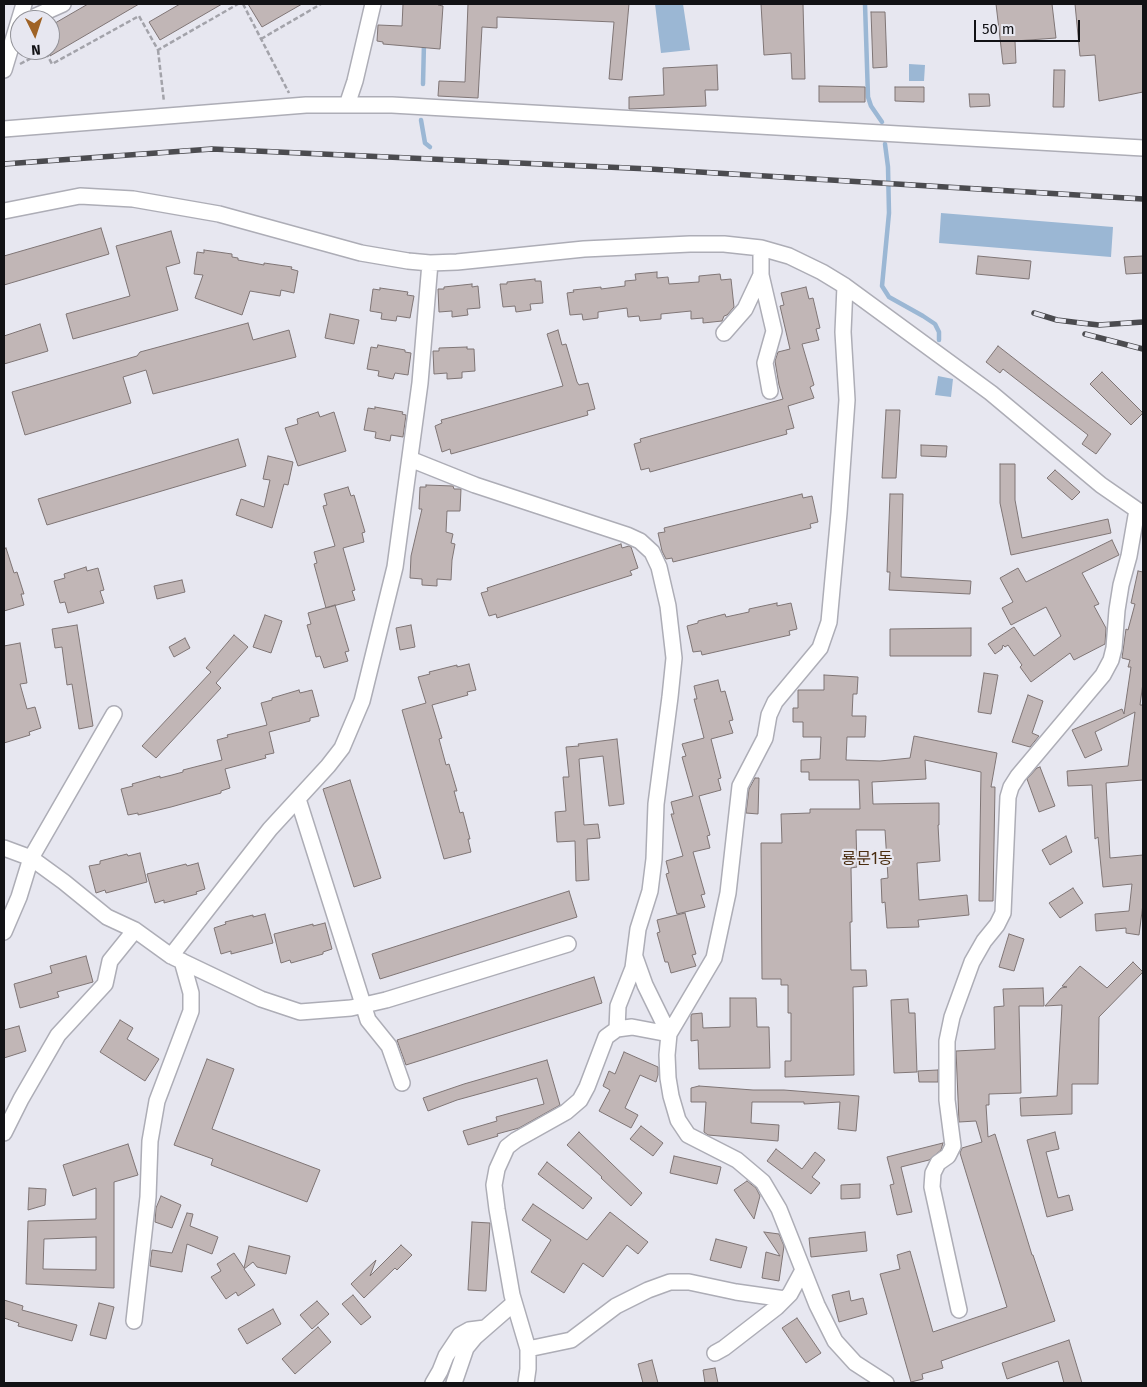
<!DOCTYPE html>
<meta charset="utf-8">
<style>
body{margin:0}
#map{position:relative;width:1147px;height:1387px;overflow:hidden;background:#e7e7f0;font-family:"Fira Sans",sans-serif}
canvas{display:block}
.frame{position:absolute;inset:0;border:5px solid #121215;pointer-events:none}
.north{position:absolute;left:10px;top:10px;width:50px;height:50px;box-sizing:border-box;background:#e7e7f0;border:1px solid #929298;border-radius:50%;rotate:176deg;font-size:14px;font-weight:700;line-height:20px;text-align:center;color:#121215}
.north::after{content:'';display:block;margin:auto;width:18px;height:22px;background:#9f6326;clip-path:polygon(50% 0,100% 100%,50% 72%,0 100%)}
.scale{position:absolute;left:974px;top:20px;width:106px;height:22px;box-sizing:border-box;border:2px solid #121215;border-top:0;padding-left:6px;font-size:15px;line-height:18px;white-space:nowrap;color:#121215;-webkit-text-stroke:4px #e7e7f0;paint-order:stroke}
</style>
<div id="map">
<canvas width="1147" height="1387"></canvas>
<div class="frame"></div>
<div class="north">N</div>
<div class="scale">50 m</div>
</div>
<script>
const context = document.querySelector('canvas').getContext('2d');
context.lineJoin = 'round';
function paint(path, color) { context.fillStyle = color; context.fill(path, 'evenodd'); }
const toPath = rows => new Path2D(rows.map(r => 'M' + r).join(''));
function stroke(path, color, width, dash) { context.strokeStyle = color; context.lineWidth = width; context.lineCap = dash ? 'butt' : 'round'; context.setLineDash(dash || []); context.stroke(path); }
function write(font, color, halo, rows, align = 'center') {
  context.font = font + ' "Fira Sans","Noto Sans KR",sans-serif'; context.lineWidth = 4.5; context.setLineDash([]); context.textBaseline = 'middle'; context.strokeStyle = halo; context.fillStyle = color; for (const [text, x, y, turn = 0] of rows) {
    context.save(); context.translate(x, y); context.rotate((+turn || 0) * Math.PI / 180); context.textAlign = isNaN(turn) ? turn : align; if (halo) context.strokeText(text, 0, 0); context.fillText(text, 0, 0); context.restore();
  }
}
paint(toPath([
 [655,4,683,4,690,50,661,53],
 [909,64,925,65,924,81,909,81],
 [941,213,1113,227,1111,257,939,243],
 [938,376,953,379,951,397,935,395]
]), '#9bb7d4');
stroke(toPath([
 [865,4,868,97,871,106,882,122],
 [423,84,424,43],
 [421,120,425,143,430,147],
 [885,144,888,167,889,213,882,286,889,297,923,316,935,324,939,332,939,340]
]), '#9bb7d4', 4.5);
const building = toPath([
 [88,4,139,4,50,56,50,26,88,4],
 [180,4,222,4,160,40,149,22,180,4],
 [248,4,302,4,262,27,248,4],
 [403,4,438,4,438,5,443,6,440,49,383,44,383,42,377,41,378,25,402,26,403,4],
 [468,4,629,4,622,80,609,79,614,22,497,17,497,28,482,27,478,98,438,96,439,81,465,82,468,4],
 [761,4,803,4,805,79,792,79,791,53,764,55,761,4],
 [996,4,1052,4,1056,38,1015,41,1016,63,1003,64,996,4],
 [1075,4,1143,4,1143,92,1099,101,1095,55,1080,56,1075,4],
 [871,12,885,12,887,67,873,68,871,12],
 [717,65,718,90,705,90,706,106,629,109,629,97,664,95,663,68,717,65],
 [1054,70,1065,70,1064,107,1053,107,1054,70],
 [819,86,865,87,865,102,819,102,819,86],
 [895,87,924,87,924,102,895,101,895,87],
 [969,94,989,94,990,106,970,107,969,94],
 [101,228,109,254,4,285,4,256,101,228],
 [171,231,180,263,166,267,178,310,73,339,66,314,130,296,116,246,171,231],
 [204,250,232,254,232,257,238,258,238,260,264,265,264,263,292,267,291,269,298,271,294,293,281,290,280,296,250,291,242,315,195,298,203,275,194,274,197,252,204,253,204,250],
 [978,256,1031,261,1029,279,976,274,978,256],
 [1143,256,1143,273,1126,274,1124,257,1143,256],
 [657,272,657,278,668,277,669,284,699,282,699,276,720,274,721,280,731,279,734,307,727,315,724,316,722,321,703,323,703,318,691,319,691,311,661,314,661,319,640,321,639,316,628,317,627,308,598,312,598,318,583,320,582,314,570,315,567,293,574,292,573,290,601,287,601,289,625,286,625,281,636,280,635,274,657,272],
 [535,279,535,281,541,281,543,303,530,304,531,310,516,312,515,306,503,307,500,284,507,284,507,282,535,279],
 [472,284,472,287,478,286,480,308,467,309,468,315,452,317,452,311,439,312,438,289,444,289,444,287,472,284],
 [806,287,809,299,813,298,820,328,816,329,819,340,802,344,814,385,810,387,814,398,788,406,794,428,786,430,787,434,650,472,649,468,641,470,634,444,641,442,640,439,783,399,779,385,775,361,778,352,790,349,780,306,784,305,781,293,806,287],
 [380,288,408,292,407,295,414,296,410,318,397,316,396,321,381,319,382,313,370,311,373,289,380,290,380,288],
 [330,314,359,320,354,344,325,338,330,314],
 [248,323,253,340,289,330,296,357,153,394,146,370,123,377,131,403,25,435,12,392,137,356,140,352,248,323],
 [40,324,48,351,4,364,4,336,40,324],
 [558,330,562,345,566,344,577,382,579,385,588,383,595,409,587,411,588,415,451,454,450,449,442,452,435,426,442,423,441,420,563,386,547,334,558,330],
 [378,345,405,350,405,352,411,353,408,375,395,373,393,379,378,376,379,371,367,369,371,347,377,348,378,345],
 [998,346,1111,434,1096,454,1082,444,1088,435,1003,369,1000,373,986,362,998,346],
 [467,347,467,349,474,349,475,371,462,372,462,378,447,379,447,373,434,374,433,351,439,351,439,348,467,347],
 [1102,372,1143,413,1131,425,1090,384,1102,372],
 [375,407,403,412,402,414,406,415,403,437,391,435,390,441,375,438,376,432,364,430,368,408,375,409,375,407],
 [886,410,900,410,896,478,882,478,886,410],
 [318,412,320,417,334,412,346,451,298,466,285,428,298,424,297,419,318,412],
 [238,439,246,466,47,525,38,499,238,439],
 [921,445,947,446,946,457,921,456,921,445],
 [268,456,293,462,288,485,284,484,272,528,236,515,241,499,264,507,270,480,263,479,268,456],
 [1000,464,1015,464,1015,500,1022,538,1108,519,1111,533,1011,555,1000,503,1000,464],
 [1055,470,1080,492,1072,500,1047,478,1055,470],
 [426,485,453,486,454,489,461,489,460,511,447,511,446,532,453,534,451,543,455,544,452,560,451,580,437,579,437,586,422,585,422,579,410,578,411,556,422,509,419,509,420,487,426,487,426,485],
 [348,487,351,496,354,495,365,532,362,533,364,542,343,548,355,590,352,591,355,600,326,608,314,564,317,563,314,552,335,546,323,506,327,505,324,494,348,487],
 [802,494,803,498,812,496,818,522,810,524,811,528,673,562,672,558,666,559,662,551,658,533,665,532,664,528,802,494],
 [890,494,903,494,901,577,971,581,970,594,889,590,890,572,887,572,890,494],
 [1112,540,1119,555,1082,573,1099,604,1094,606,1106,628,1105,644,1074,660,1070,653,1031,682,1020,667,1022,665,1008,645,1005,647,1003,645,1002,649,995,654,988,644,1014,627,1034,656,1061,636,1046,607,1011,625,1002,608,1013,602,1000,578,1018,568,1026,582,1112,540],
 [621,544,622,548,629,546,631,547,638,568,630,571,632,575,497,618,496,614,489,616,481,593,488,591,487,588,621,544],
 [6,548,14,573,17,572,24,594,21,594,24,605,4,611,4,549,6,548],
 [86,567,87,571,98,568,104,590,100,591,104,603,68,613,65,602,60,603,54,581,65,578,64,574,86,567],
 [1138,571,1143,572,1143,683,1140,705,1143,705,1143,780,1106,783,1110,858,1143,855,1143,904,1139,935,1126,933,1126,928,1096,931,1095,914,1129,911,1132,884,1103,887,1098,837,1095,839,1092,785,1068,786,1067,771,1128,766,1135,712,1095,732,1102,750,1085,758,1072,730,1122,709,1124,714,1131,667,1128,667,1130,660,1122,658,1126,629,1128,630,1135,604,1131,603,1138,571],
 [182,580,185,592,157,599,154,586,182,580],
 [777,603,777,606,791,603,797,629,789,631,790,635,702,655,701,651,693,652,687,626,698,623,698,621,725,614,726,617,749,612,749,609,777,603],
 [335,605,349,651,345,652,348,661,324,668,320,656,316,657,307,625,311,624,308,613,335,605],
 [265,615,282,621,271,653,253,647,265,615],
 [77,625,93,726,79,729,72,684,67,685,62,647,55,648,52,629,77,625],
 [411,625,415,647,400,650,396,628,411,625],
 [971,628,971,656,890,656,890,629,971,628],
 [234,635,248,647,216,683,221,688,156,758,142,746,211,672,206,668,234,635],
 [185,638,190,648,174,657,169,647,185,638],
 [20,643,27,683,20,684,27,709,35,707,41,728,29,732,30,735,4,743,4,646,20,643],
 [469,664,476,690,467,692,468,695,432,705,442,738,439,739,446,765,449,764,457,791,454,791,460,813,463,812,470,839,468,839,471,852,444,859,402,710,426,703,418,677,430,674,429,672,457,665,457,667,469,664],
 [984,673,998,675,991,714,978,712,984,673],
 [824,675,858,677,857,694,853,694,852,716,866,716,865,737,847,737,846,760,880,761,910,758,914,736,997,753,991,787,995,787,993,901,979,901,981,772,925,760,926,779,872,782,873,804,939,803,939,825,938,825,940,861,917,863,919,900,967,895,969,915,918,920,919,927,887,928,885,902,882,903,881,879,888,878,885,830,856,830,857,867,851,868,852,922,850,922,851,970,866,970,867,986,853,987,854,1075,785,1077,785,1061,791,1061,791,1013,788,1013,788,985,781,985,781,979,762,979,761,843,782,843,781,814,810,813,810,809,860,809,859,780,809,780,809,772,801,772,801,760,820,759,821,737,803,737,803,722,793,722,793,708,798,708,798,690,824,690,824,675],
 [718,680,721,692,725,691,733,720,729,721,733,733,711,739,721,778,718,779,721,790,699,796,710,835,707,836,710,848,693,852,705,894,701,895,705,907,677,914,666,874,669,873,666,861,683,856,671,814,674,814,671,802,693,796,682,757,686,756,682,744,704,738,694,699,697,699,694,686,718,680],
 [299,690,300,693,312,690,319,716,310,718,310,721,269,732,274,753,265,755,266,758,225,769,230,788,221,791,221,793,171,807,138,815,138,813,128,815,121,789,133,786,132,784,160,776,160,778,172,775,183,772,183,770,222,760,217,740,228,737,227,735,267,725,261,703,272,700,272,698,299,690],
 [1028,695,1043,701,1032,733,1039,736,1030,747,1012,742,1028,695],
 [617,739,624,804,609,806,603,756,579,759,584,825,598,824,600,838,587,839,589,880,576,881,575,841,557,842,555,812,566,811,563,777,569,777,566,747,579,746,578,744,617,739],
 [1040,767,1055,806,1039,812,1027,779,1037,768,1040,767],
 [755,778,759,778,758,814,746,813,749,789,755,778],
 [350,780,381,878,354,887,323,789,350,780],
 [1066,836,1072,852,1050,865,1042,850,1066,836],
 [140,853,147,882,106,893,105,890,96,893,89,866,100,864,100,861,127,854,128,856,140,853],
 [198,863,205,889,196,892,197,894,164,903,164,900,155,903,147,874,186,864,187,866,198,863],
 [1073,888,1083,903,1060,918,1049,903,1073,888],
 [569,891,577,917,380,979,372,954,569,891],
 [685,913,696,954,692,955,696,966,671,973,668,962,665,962,657,933,660,932,657,920,685,913],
 [265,914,273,943,231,954,231,951,221,954,214,928,226,924,225,922,253,915,253,917,265,914],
 [325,923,332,949,323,952,323,954,291,963,290,960,281,963,274,934,313,924,313,926,325,923],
 [1009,934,1024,939,1014,971,999,967,1009,934],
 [86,956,93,982,57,992,59,997,20,1008,14,984,52,973,50,966,86,956],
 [1133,962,1143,972,1099,1017,1098,1084,1072,1084,1072,1114,1021,1116,1020,1098,1057,1096,1062,1005,1045,1006,1061,988,1067,987,1062,986,1080,966,1107,988,1133,962],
 [594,977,602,1003,406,1065,397,1040,594,977],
 [1043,988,1044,1006,1019,1006,1021,1093,989,1094,989,1105,986,1105,988,1137,995,1134,1032,1255,1033,1255,1055,1321,941,1361,943,1368,922,1374,923,1379,911,1382,880,1274,900,1269,897,1255,910,1251,933,1332,1007,1307,960,1153,962,1148,982,1142,976,1121,959,1122,956,1051,995,1049,994,1007,1004,1006,1003,989,1043,988],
 [730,998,756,998,757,1027,769,1027,770,1068,699,1069,698,1040,691,1041,691,1016,692,1014,702,1013,703,1028,730,1027,730,998],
 [908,999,909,1013,915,1013,917,1072,894,1073,891,1000,908,999],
 [120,1020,133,1028,127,1039,159,1059,145,1081,100,1052,120,1020],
 [19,1026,26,1051,4,1058,4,1030,19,1026],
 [624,1052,658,1067,658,1075,656,1082,640,1075,625,1108,638,1115,631,1128,599,1111,610,1090,603,1086,609,1071,615,1074,624,1052],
 [207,1059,234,1069,212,1129,320,1170,307,1202,211,1165,213,1159,174,1145,207,1059],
 [547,1060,560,1105,519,1128,497,1134,498,1136,468,1145,463,1131,497,1121,496,1117,544,1104,537,1078,457,1100,428,1111,423,1098,464,1084,547,1060],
 [938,1070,938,1082,919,1082,918,1071,938,1070],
 [699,1086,753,1090,784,1090,859,1096,856,1131,838,1129,840,1102,804,1104,804,1102,752,1102,751,1123,779,1125,778,1141,708,1135,704,1132,706,1102,691,1102,691,1088,699,1086],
 [641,1126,663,1143,653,1156,630,1139,641,1126],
 [579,1132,642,1193,631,1206,601,1178,602,1177,567,1145,579,1132],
 [1055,1132,1059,1149,1046,1152,1058,1198,1069,1195,1073,1210,1047,1217,1027,1140,1055,1132],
 [943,1143,941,1150,929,1160,901,1167,912,1212,897,1215,890,1185,894,1184,887,1157,943,1143],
 [128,1144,138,1175,114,1182,114,1288,26,1284,28,1221,96,1219,96,1188,73,1196,63,1165,128,1144],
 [96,1237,96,1270,43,1269,44,1239,96,1237],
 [776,1149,802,1169,815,1152,825,1160,812,1177,820,1183,811,1194,767,1161,776,1149],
 [674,1156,721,1167,717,1184,670,1173,674,1156],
 [547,1162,592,1198,583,1209,538,1174,547,1162],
 [747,1181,756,1188,760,1196,754,1219,734,1190,747,1181],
 [860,1184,860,1198,841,1199,841,1185,860,1184],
 [29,1188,46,1189,45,1205,28,1210,29,1188],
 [161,1196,181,1205,172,1228,155,1222,156,1208,161,1196],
 [533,1204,587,1240,610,1212,648,1242,638,1254,627,1245,603,1277,583,1263,564,1293,531,1272,551,1240,522,1220,533,1204],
 [187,1213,193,1214,190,1226,218,1237,212,1254,187,1244,182,1272,150,1266,152,1250,172,1253,187,1213],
 [472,1222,490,1223,486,1291,468,1290,472,1222],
 [764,1232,779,1234,784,1246,779,1281,762,1278,766,1252,780,1256,764,1232],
 [865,1232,867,1251,811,1257,809,1238,865,1232],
 [716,1239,747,1247,741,1268,710,1260,716,1239],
 [401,1245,412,1255,397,1270,395,1268,364,1298,351,1284,376,1260,370,1276,401,1245],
 [249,1246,290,1256,286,1274,257,1267,253,1262,244,1269,255,1285,238,1296,236,1292,226,1299,211,1277,221,1271,217,1264,234,1253,244,1268,249,1246],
 [849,1291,851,1301,863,1298,867,1314,839,1322,832,1295,849,1291],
 [353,1295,371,1317,361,1325,342,1304,353,1295],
 [4,1300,23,1306,22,1310,77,1325,72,1341,18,1326,19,1323,4,1318,4,1300],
 [317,1301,329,1314,312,1329,300,1315,317,1301],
 [99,1303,114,1307,106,1339,90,1335,99,1303],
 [273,1309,281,1324,247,1344,238,1329,273,1309],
 [797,1318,821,1353,806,1363,782,1328,797,1318],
 [318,1327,331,1342,295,1374,282,1359,318,1327],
 [1069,1340,1082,1383,1064,1383,1058,1361,1007,1379,1002,1363,1069,1340],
 [652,1360,658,1383,643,1383,638,1364,652,1360],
 [715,1368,718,1383,705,1383,703,1370,715,1368]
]);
paint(building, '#c1b6b6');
stroke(building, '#7f7575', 1);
const minor = toPath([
 [27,20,63,4],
 [4,70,24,4],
 [347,105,355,81,373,4],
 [4,129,306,105,392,105,1143,148],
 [4,211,80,196,133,199,219,214,361,253,408,261,430,263,457,262,584,249,690,244,724,244,761,248,789,256,822,272,845,286,991,393,1101,485,1143,514],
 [761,248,761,275,774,331,765,363,770,391],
 [845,286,843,332,847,400,839,513,829,622,820,648,775,702,769,715,765,738,740,786,728,893,714,958,669,1034,667,1055,668,1078,671,1096,678,1120,688,1135,737,1160,763,1182,779,1209,817,1305,835,1341,855,1363,886,1383],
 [724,333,745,309,761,275],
 [410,459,475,485,627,535,640,541,652,552,659,567,668,606,674,658,670,697,656,804,654,859,650,891,638,929,633,968,618,1006,617,1029],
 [298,799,368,1020,389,1046,402,1083],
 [4,848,31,858,64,882,107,917,135,930,171,956,261,999,300,1012,351,1008,386,1000,568,944],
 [4,932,19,897,31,858,114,714],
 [171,956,270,829,328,766,342,748,362,701,395,567,420,383,430,263],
 [635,957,645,985,669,1034],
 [4,1133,21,1099,58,1035,105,984,110,961,135,930],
 [959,1310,932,1187,933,1173,938,1163,948,1156,953,1146,947,1100,947,1041,952,1017,972,962,984,941,997,925,1003,913,1008,797,1011,787,1018,776,1103,675,1111,660,1114,648,1117,610,1121,585,1129,556,1137,510],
 [134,1321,148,1197,150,1141,157,1101,191,1011,191,993,182,961],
 [528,1349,571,1340,616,1306,648,1290,670,1282,689,1282,736,1292,785,1299],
 [715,1353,724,1348,777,1307,790,1294,803,1270],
 [433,1383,440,1371,446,1356,460,1335,469,1330,485,1328],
 [454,1383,466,1348,475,1337,514,1303],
 [526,1383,528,1369,528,1349,512,1295,497,1209,494,1185,497,1169,507,1147,516,1140,566,1112,580,1100,587,1087,606,1037,617,1029,632,1027,669,1034]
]);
stroke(minor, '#adadb6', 18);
stroke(toPath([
 [243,4,289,93],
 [261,39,321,4],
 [158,50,164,102],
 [20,64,45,51,52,64,139,16,158,50,238,4]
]), '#a3a3aa', 2.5, [5, 2.5]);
stroke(minor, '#fff', 15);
const rail = toPath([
 [4,164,212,149,650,169,1143,199],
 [1034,313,1057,320,1081,323,1099,325,1143,322],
 [1085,334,1143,349]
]);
stroke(rail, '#4b4b4f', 5.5);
stroke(rail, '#e7e7f0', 4, [11]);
write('16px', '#4a2d10', '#e7e7f0', [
 ["룡문1동",867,860]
]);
</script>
